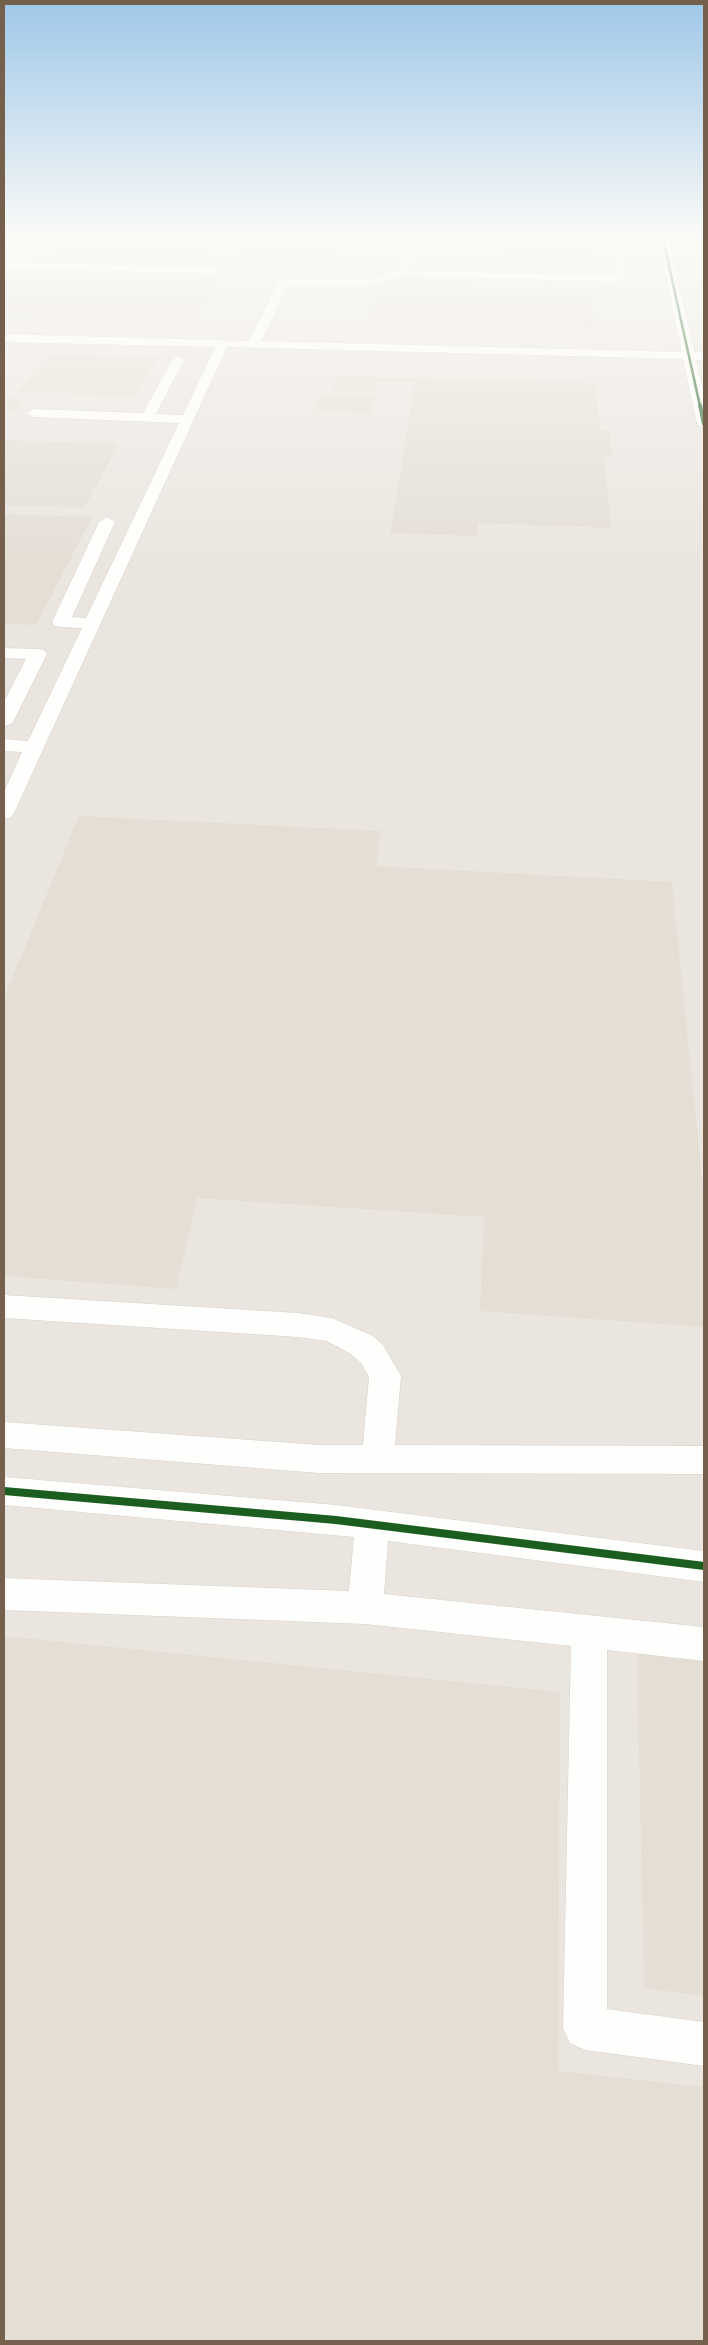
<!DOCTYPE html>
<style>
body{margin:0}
#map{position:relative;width:708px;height:2345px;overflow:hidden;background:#f7f5ee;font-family:Overpass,sans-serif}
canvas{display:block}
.frame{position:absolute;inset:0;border:5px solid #75604e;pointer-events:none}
</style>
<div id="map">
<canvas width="708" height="2345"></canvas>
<div class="frame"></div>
</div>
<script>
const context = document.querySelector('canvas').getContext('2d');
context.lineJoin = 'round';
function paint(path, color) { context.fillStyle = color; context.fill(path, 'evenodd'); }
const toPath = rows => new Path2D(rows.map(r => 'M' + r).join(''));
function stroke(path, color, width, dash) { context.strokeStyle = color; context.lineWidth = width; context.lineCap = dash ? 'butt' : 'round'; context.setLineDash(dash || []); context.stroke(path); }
paint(toPath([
 [4,239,704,239,704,2341,4,2341]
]), '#eae5df');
paint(toPath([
 [121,239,216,239,199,267,49,262,65,245,116,246],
 [247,239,346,239,335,265,234,262],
 [502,239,590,239,592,260,501,257],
 [490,264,592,267,593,275,489,272],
 [4,279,215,284,196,320,4,315],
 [381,284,593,291,592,327,367,319],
 [47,354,158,357,135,396,18,392],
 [337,376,596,383,600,430,609,430,612,457,604,457,611,528,478,523,477,536,390,533,415,383,377,382,375,392,333,391],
 [320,394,375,396,372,414,316,412],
 [4,398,25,399,16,411,4,410],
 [4,440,119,444,84,508,4,505],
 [4,514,92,517,36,625,4,624],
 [79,816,381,831,376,866,672,882,704,1201,704,1327,480,1311,484,1217,197,1198,176,1289,4,1276,4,998],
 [4,1636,560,1692,558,2071,704,2087,704,2341,4,2341],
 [637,1654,704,1661,704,1996,644,1988]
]), '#e4ded5');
const minor = toPath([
 [47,239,59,239,27,262,215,268,220,271,215,274,4,268,4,262,13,262,47,239],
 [406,239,416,239,409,270,613,276,615,259,620,256,625,259,624,279,618,282,403,276,366,286,288,285,261,341,682,352,658,239,668,239,694,352,704,352,704,360,696,360,704,395,704,428,697,424,683,359,227,347,14,813,11,817,4,819,4,792,22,752,4,751,4,739,28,741,82,628,61,627,55,626,52,622,99,522,107,517,115,522,72,617,86,618,179,423,33,417,26,413,33,409,143,413,172,360,178,356,184,360,156,414,183,415,215,347,4,342,4,334,249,341,280,280,366,280,398,271,406,239],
 [4,648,38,649,44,650,47,654,14,720,11,724,4,726,4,702,26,659,4,658,4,648],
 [4,1295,298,1313,332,1318,373,1336,383,1345,401,1376,395,1445,704,1446,704,1474,319,1473,4,1448,4,1422,319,1445,363,1445,369,1377,361,1363,351,1354,327,1341,298,1337,4,1318,4,1295],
 [4,1477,336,1505,704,1551,704,1582,388,1541,384,1594,704,1627,704,1661,607,1650,607,2009,704,2022,704,2066,585,2050,570,2043,563,2028,571,1646,365,1624,4,1610,4,1578,349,1591,354,1537,4,1505,4,1477]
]);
stroke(minor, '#d7d2cc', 1);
paint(minor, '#fefefc');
stroke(toPath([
 [663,239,700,406]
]), '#1b5e20', 2.5);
stroke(toPath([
 [700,405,704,424]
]), '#1b5e20', 4);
stroke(toPath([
 [4,1491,336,1520,704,1566]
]), '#1b5e20', 8);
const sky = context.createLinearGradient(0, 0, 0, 567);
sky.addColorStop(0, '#9ec7e8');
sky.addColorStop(0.42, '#fbfaf7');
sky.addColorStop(1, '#fbfaf700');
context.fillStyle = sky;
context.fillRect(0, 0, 708, 567);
</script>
